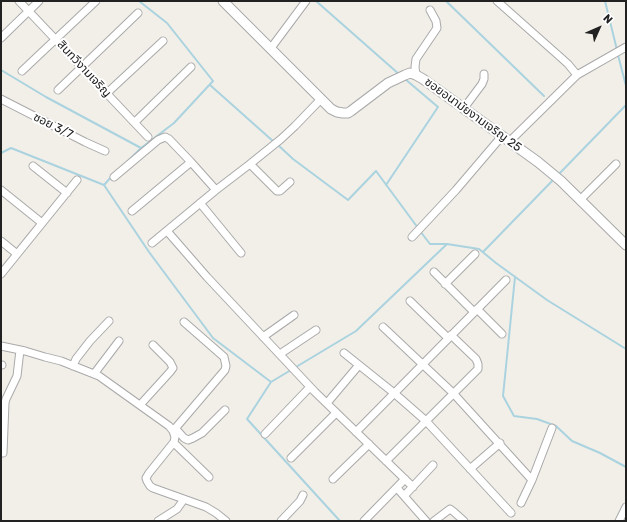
<!DOCTYPE html>
<meta charset="utf-8">
<style>
body{margin:0}
#map{position:relative;width:627px;height:522px;overflow:hidden;background:#f2efe9;font-family:Rubik,sans-serif}
canvas{display:block}
.frame{position:absolute;inset:0;border:2px solid #222;pointer-events:none}
.north{position:absolute;left:579px;top:8px;width:40px;height:40px;-webkit-text-stroke:3px #fff;paint-order:stroke;rotate:45deg;font-size:11px;font-weight:700;line-height:16px;text-align:center;color:#222}
.north::after{content:'';display:block;margin:auto;width:14px;height:18px;background:#222;clip-path:polygon(50% 0,100% 100%,50% 72%,0 100%)}
</style>
<div id="map">
<canvas width="627" height="522"></canvas>
<div class="frame"></div>
<div class="north">N</div>
</div>
<script>
const context = document.querySelector('canvas').getContext('2d');
context.lineJoin = 'round';
const toPath = rows => new Path2D(rows.map(r => 'M' + r).join(''));
function stroke(path, color, width, dash) { context.strokeStyle = color; context.lineWidth = width; context.lineCap = dash ? 'butt' : 'round'; context.setLineDash(dash || []); context.stroke(path); }
function write(font, color, halo, rows, align = 'center') {
  context.font = font + ' Rubik,"Noto Sans Thai",sans-serif'; context.lineWidth = 4; context.setLineDash([]); context.textBaseline = 'middle'; context.strokeStyle = halo; context.fillStyle = color; for (const [text, x, y, turn = 0] of rows) {
    context.save(); context.translate(x, y); context.rotate((+turn || 0) * Math.PI / 180); context.textAlign = isNaN(turn) ? turn : align; if (halo) context.strokeText(text, 0, 0); context.fillText(text, 0, 0); context.restore();
  }
}
stroke(toPath([
 [316,1,400,75],
 [446,1,544,96],
 [605,1,617,50],
 [618,55,626,86],
 [1,70,46,97,141,148],
 [210,85,274,142],
 [278,145,293,159,348,200,376,171,418,228],
 [1,153,11,148,104,185,149,252,213,338,271,382],
 [127,162,141,148,174,123,213,81,167,23,139,1],
 [558,175,626,105],
 [104,185,112,176],
 [386,185,438,107,405,79],
 [447,244,479,249,496,263,547,300,626,349],
 [483,252,555,178],
 [515,277,503,396,514,416,537,419,556,426,572,441,600,453,626,467],
 [340,521,247,419,271,382,356,331,447,244,430,244,420,231]
]), '#aad3df', 2);
const minor = toPath([
 [19,1,148,137],
 [497,1,541,40,558,55,568,64,577,75],
 [1,38,39,1],
 [271,48,306,1],
 [22,71,96,1],
 [416,75,415,67,416,59,437,28,436,21,430,10],
 [58,90,138,13],
 [107,93,163,41],
 [1,99,85,142,105,151],
 [464,108,482,84,484,79,484,74],
 [135,122,191,67],
 [510,141,577,75,626,47],
 [250,164,277,191,280,191,290,182],
 [33,166,67,193],
 [114,177,158,140,165,137,169,139,191,162,216,190],
 [1,190,42,223],
 [580,200,616,164],
 [200,203,241,253],
 [132,211,191,162],
 [167,231,207,277,315,392,413,487],
 [412,237,456,190,502,136],
 [1,241,17,254],
 [152,243,216,190,250,164,281,139,295,126,321,99],
 [434,272,474,312],
 [1,274,77,180],
 [445,284,475,254],
 [410,301,448,338],
 [477,309,502,334],
 [383,327,453,393,532,480],
 [263,337,294,315],
 [1,346,25,351,45,357,61,361,99,376,169,426,173,431,175,437,174,442,149,473,146,478,147,481,150,486,153,488,206,507,216,513,226,521],
 [344,353,394,393,426,421,511,513],
 [280,354,316,330],
 [1,365,2,365],
 [73,366,76,359,90,341,109,321],
 [94,374,119,341],
 [327,403,359,365],
 [140,405,170,372,173,368,170,362,153,345],
 [175,428,184,438,188,440,193,438,202,433,225,410],
 [173,431,225,370,226,366,224,357,184,322],
 [356,432,506,280],
 [265,434,310,387],
 [174,443,209,477],
 [3,453,5,403,6,399,17,376,20,350],
 [291,458,336,413],
 [386,461,478,369,478,364,476,359,451,335],
 [470,469,500,443],
 [333,479,369,444],
 [397,488,426,521],
 [404,496,433,465],
 [521,503,532,480,552,428],
 [158,521,177,509,182,502,182,499],
 [281,521,300,501,303,495],
 [364,521,405,479],
 [434,521,450,509,454,512,464,521],
 [619,521,626,507]
]);
const tertiary = toPath([
 [223,1,331,109,337,112,343,113,348,113,351,111,388,83,405,75,410,73,416,75,423,79,538,162,561,181,626,245]
]);
stroke(minor, '#a9a9a9', 9);
stroke(tertiary, '#a9a9a9', 11);
stroke(minor, '#fff', 7);
stroke(tertiary, '#fff', 9);
write('12px', '#222', '#fff', [
 ["สินทวีงามเจริญ",84,69,47],
 ["ซอยอนามัยงามเจริญ 25",473,115,36],
 ["ซอย 3/7",53,126,27]
]);
</script>
